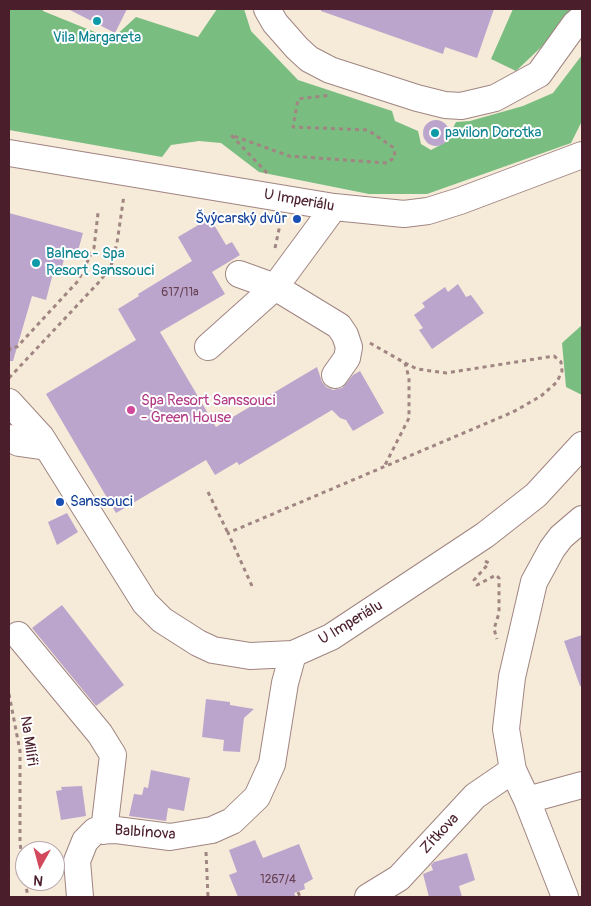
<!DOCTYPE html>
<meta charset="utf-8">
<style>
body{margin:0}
#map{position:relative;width:591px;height:906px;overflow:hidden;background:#f5ebd8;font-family:Pangolin,sans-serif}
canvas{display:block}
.frame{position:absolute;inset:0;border:10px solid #4a1f2b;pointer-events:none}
.north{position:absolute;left:15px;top:841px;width:50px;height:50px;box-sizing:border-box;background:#fff;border:1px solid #b7a5aa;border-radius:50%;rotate:187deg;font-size:14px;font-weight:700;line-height:20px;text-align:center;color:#4a1f2b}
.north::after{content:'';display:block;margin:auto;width:18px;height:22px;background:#d1495b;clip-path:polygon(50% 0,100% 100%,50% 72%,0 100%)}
</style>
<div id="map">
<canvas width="591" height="906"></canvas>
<div class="frame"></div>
<div class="north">N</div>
</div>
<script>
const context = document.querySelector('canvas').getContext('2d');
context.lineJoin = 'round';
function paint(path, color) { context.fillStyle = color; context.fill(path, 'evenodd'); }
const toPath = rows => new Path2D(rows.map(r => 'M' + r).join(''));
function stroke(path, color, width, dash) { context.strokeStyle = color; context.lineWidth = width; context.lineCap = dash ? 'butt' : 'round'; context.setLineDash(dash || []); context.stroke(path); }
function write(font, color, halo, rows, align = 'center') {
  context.font = font + ' Pangolin,sans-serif'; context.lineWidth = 4; context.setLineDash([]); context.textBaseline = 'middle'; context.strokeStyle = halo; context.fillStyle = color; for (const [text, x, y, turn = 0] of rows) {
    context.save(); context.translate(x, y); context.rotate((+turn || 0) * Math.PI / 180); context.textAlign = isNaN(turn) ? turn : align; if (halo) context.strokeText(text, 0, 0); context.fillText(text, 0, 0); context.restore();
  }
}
paint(toPath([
 [9,9,43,9,43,11,112,39,136,17,198,37,217,9,244,9,251,31,298,80,392,111,395,121,418,131,421,144,431,150,446,142,456,122,470,121,523,106,553,93,582,55,582,121,571,143,427,194,369,194,259,172,221,143,199,141,171,145,162,157,9,130],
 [513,9,571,9,555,34,516,71,491,59],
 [582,325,582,395,566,387,562,343]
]), '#7abd80');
paint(toPath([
 [68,9,127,9,115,33],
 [321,9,494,9,477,58,445,47,443,54,321,11],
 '423 133a13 13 0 1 1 26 0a13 13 0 1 1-26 0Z',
 [9,213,83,233,76,258,65,255,60,275,53,273,46,300,32,296,13,361,9,361],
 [210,218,226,245,232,242,240,255,212,272,225,294,160,332,216,427,317,367,322,382,326,387,333,390,342,388,353,375,360,371,384,413,353,431,346,420,340,418,332,410,239,465,237,462,215,475,206,460,116,513,46,394,136,340,118,309,139,296,138,294,192,261,178,237],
 [458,284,466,297,471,295,484,313,432,349,419,330,423,328,414,315,425,307,422,303,445,287,448,292],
 [67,513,78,532,57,545,48,522],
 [62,605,124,685,96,706,32,628],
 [582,635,582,686,580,686,564,641],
 [206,699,230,702,230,705,254,709,244,718,240,752,223,751,224,740,202,737],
 [151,770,190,778,184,811,168,808,166,821,129,816,134,794,142,795,144,787,148,788],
 [82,786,86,816,61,820,56,791,62,790,61,787],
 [255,840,263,858,299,844,313,879,304,884,305,889,294,893,296,897,238,897,229,875,237,872,229,850],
 [467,853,475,880,459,886,462,897,429,897,423,874,433,870,431,865,434,862]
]), '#bca5cc');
const minor = toPath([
 [267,9,275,23,297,48,309,59,330,70,417,98,445,105,461,106,495,98,539,74,575,24,582,18],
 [9,153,334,207,404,214,428,211,460,201,582,155],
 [239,274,275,287,339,326,345,335,349,347,347,358,335,375],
 [208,347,275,287,334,207],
 [9,402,41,437,145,603,162,620,198,643,213,650,250,656,293,654,331,637,485,535,536,495,582,445],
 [9,438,19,443,47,447],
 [18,635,100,734,113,755,104,831],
 [527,800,582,785],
 [80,897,77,861,85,841,95,831,116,830,170,837,212,830,232,821,257,797,272,764,285,683,293,654],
 [368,897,399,878,475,796,513,770],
 [565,897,527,800,513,770,506,729,512,677,534,582,552,549,561,537,582,519]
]);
stroke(minor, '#a08582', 28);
stroke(toPath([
 [267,173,231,135,289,156,387,163,395,157,394,148,368,130,293,127,298,99,331,95],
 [275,248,281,220],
 [370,343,405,363,409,378,409,418,384,467],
 [9,351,11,347,17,347,78,281,94,248,98,213],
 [9,378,100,281,111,266,117,243,124,195],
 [208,492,228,533],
 [485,561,489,563,474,580,477,585,496,575,499,578,499,613,494,629,497,639],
 [252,586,228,533,513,412,541,396,557,382,562,371,561,362,554,356,446,373,417,369,405,363],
 [9,694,20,751,20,843,25,880],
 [206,852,208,897],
 [25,881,28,897],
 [298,892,300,897]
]), '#a08582', 3, [4, 4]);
stroke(minor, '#fff', 26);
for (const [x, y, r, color] of [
 [97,21,5,"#0f9aa8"],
 [435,133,5,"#0f9aa8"],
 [297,219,5,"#1a4fb4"],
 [36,263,5,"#0f9aa8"],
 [131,410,5,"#d1479c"],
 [60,502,5,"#1a4fb4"]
]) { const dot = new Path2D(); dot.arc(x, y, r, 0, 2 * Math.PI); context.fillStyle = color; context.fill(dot); stroke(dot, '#fff', 2); }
write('12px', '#664053', null, [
 ["617/11a",180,293],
 ["1267/4",278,880]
]);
write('15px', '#0d838f', '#fff', [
 ["Vila Margareta",97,38,"center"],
 ["pavilon Dorotka",445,133],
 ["Balneo - Spa",46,254],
 ["Resort Sanssouci",46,271]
], 'left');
write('15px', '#4a1f2b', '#fff', [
 ["U Imperiálu",299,201,10],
 ["U Imperiálu",351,623,-31],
 ["Na Milíři",28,741,82],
 ["Balbínova",145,833,4],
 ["Zítkova",440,834,-47]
]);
write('15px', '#164399', '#fff', [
 ["Švýcarský dvůr",287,219],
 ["Sanssouci",70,502,"left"]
], 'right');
write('15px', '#b23c85', '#fff', [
 ["Spa Resort Sanssouci",141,401],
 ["- Green House",141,418]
], 'left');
</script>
